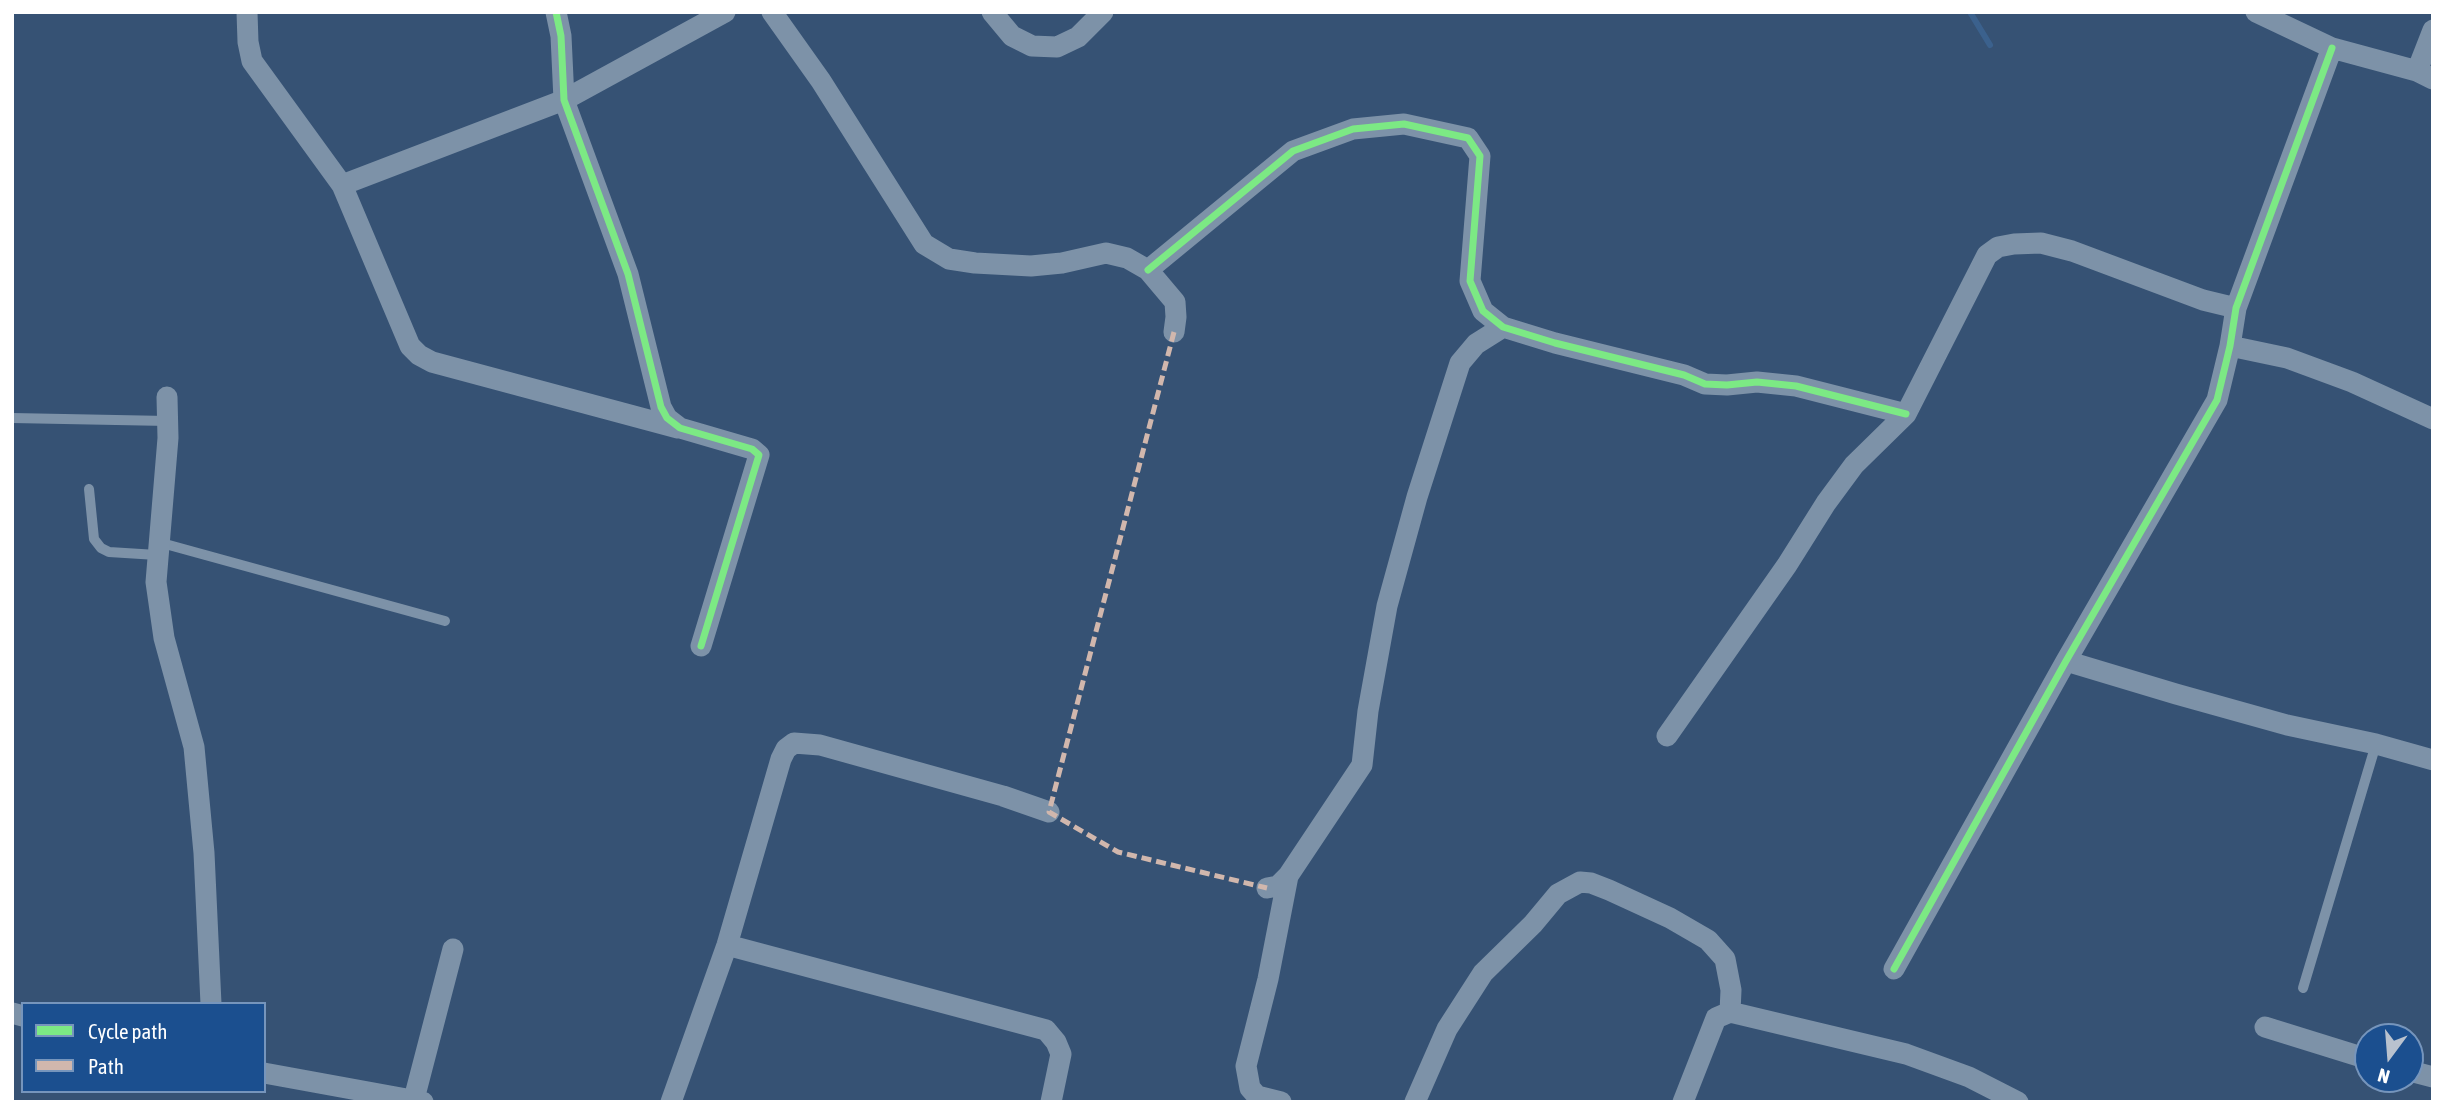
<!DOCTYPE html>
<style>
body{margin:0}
#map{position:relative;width:2445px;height:1114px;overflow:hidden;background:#365274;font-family:"Asap Condensed",sans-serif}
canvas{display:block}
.frame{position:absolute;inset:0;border:14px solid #fff;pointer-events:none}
.legend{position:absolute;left:21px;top:1002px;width:245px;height:91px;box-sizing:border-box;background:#1b4f8f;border:2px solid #7695bc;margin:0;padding:9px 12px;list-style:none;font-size:21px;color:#fff}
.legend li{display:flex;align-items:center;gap:14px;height:35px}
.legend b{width:35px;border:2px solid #7695bc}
.north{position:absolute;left:2354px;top:1023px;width:70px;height:70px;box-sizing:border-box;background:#1b4f8f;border:2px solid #7695bc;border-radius:50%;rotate:196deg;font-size:19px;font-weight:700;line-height:28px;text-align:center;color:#fff}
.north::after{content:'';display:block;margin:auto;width:24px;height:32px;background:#b9c2ce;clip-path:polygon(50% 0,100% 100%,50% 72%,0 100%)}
</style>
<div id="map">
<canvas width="2445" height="1114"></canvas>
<div class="frame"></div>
<ul class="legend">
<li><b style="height:9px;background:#7ce984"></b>Cycle path</li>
<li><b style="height:9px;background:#d1b7ad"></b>Path</li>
</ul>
<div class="north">N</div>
</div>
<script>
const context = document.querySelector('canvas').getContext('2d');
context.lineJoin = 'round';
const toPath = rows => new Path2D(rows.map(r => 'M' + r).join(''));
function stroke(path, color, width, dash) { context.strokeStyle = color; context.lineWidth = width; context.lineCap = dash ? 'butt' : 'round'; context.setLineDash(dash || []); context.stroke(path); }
stroke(toPath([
 [1970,12,1990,45]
]), '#3b618d', 6);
stroke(toPath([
 [12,418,168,421],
 [89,489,94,539,101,548,109,552,157,555],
 [158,542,445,621],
 [2303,988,2376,744]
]), '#7d92a8', 10);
stroke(toPath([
 [247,12,248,42,252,61,342,185,410,346,419,355,432,362,678,428],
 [556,12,561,36,564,100,628,274,661,407,667,418,680,428,752,449,759,455,701,646],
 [772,12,821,81,924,244,949,259,975,263,1031,266,1062,263,1106,253,1127,258,1148,270,1175,302,1176,317,1174,332],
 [992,12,1012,36,1032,46,1057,47,1078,37,1103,12],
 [2256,12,2332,48,2417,71,2433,79],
 [2417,71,2433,30],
 [342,185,564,100,725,12],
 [1148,270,1293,151,1353,129,1404,124,1468,138,1480,156,1470,281,1483,311,1503,327,1555,343,1684,375,1705,384,1727,385,1757,382,1796,386,1906,414],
 [2230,346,2287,358,2352,382,2433,419],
 [167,397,168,438,156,582,164,638,194,747,204,853,211,1004],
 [2066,661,2176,694,2287,725,2376,744,2433,760],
 [1667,736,1787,565,1826,503,1854,465,1906,414,1987,255,1998,247,2014,244,2041,243,2072,251,2203,300,2236,308],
 [1267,888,1278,886,1288,876,1362,765,1368,711,1387,606,1417,497,1460,363,1476,344,1503,327],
 [727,945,1046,1030,1056,1042,1061,1054,1051,1102],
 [1894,969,2066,661,2217,400,2230,346,2236,308,2332,48],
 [12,1013,23,1016],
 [2265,1027,2368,1059],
 [2410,1071,2433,1077],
 [264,1073,423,1102],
 [414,1099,453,949],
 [671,1102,727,945,781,759,786,749,794,743,820,745,1003,796,1049,812],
 [1281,1102,1257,1096,1250,1088,1246,1066,1268,979,1288,876],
 [1415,1102,1447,1029,1483,973,1533,924,1558,894,1580,882,1591,883,1609,890,1670,918,1708,940,1725,959,1731,990,1730,1012],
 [1683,1102,1716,1018,1730,1012,1906,1054,1969,1077,2018,1102]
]), '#7d92a8', 21);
stroke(toPath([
 [1174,332,1049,812,1118,852,1267,888]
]), '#d1b7ad', 5, [10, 5]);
stroke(toPath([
 [556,12,561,36,564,100,628,274,661,407,667,418,680,428,752,449,759,455,701,646],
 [1148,270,1293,151,1353,129,1404,124,1468,138,1480,156,1470,281,1483,311,1503,327,1555,343,1684,375,1705,384,1727,385,1757,382,1796,386,1906,414],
 [1894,969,2066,661,2217,400,2230,346,2236,308,2332,48]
]), '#7ce984', 7);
</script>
